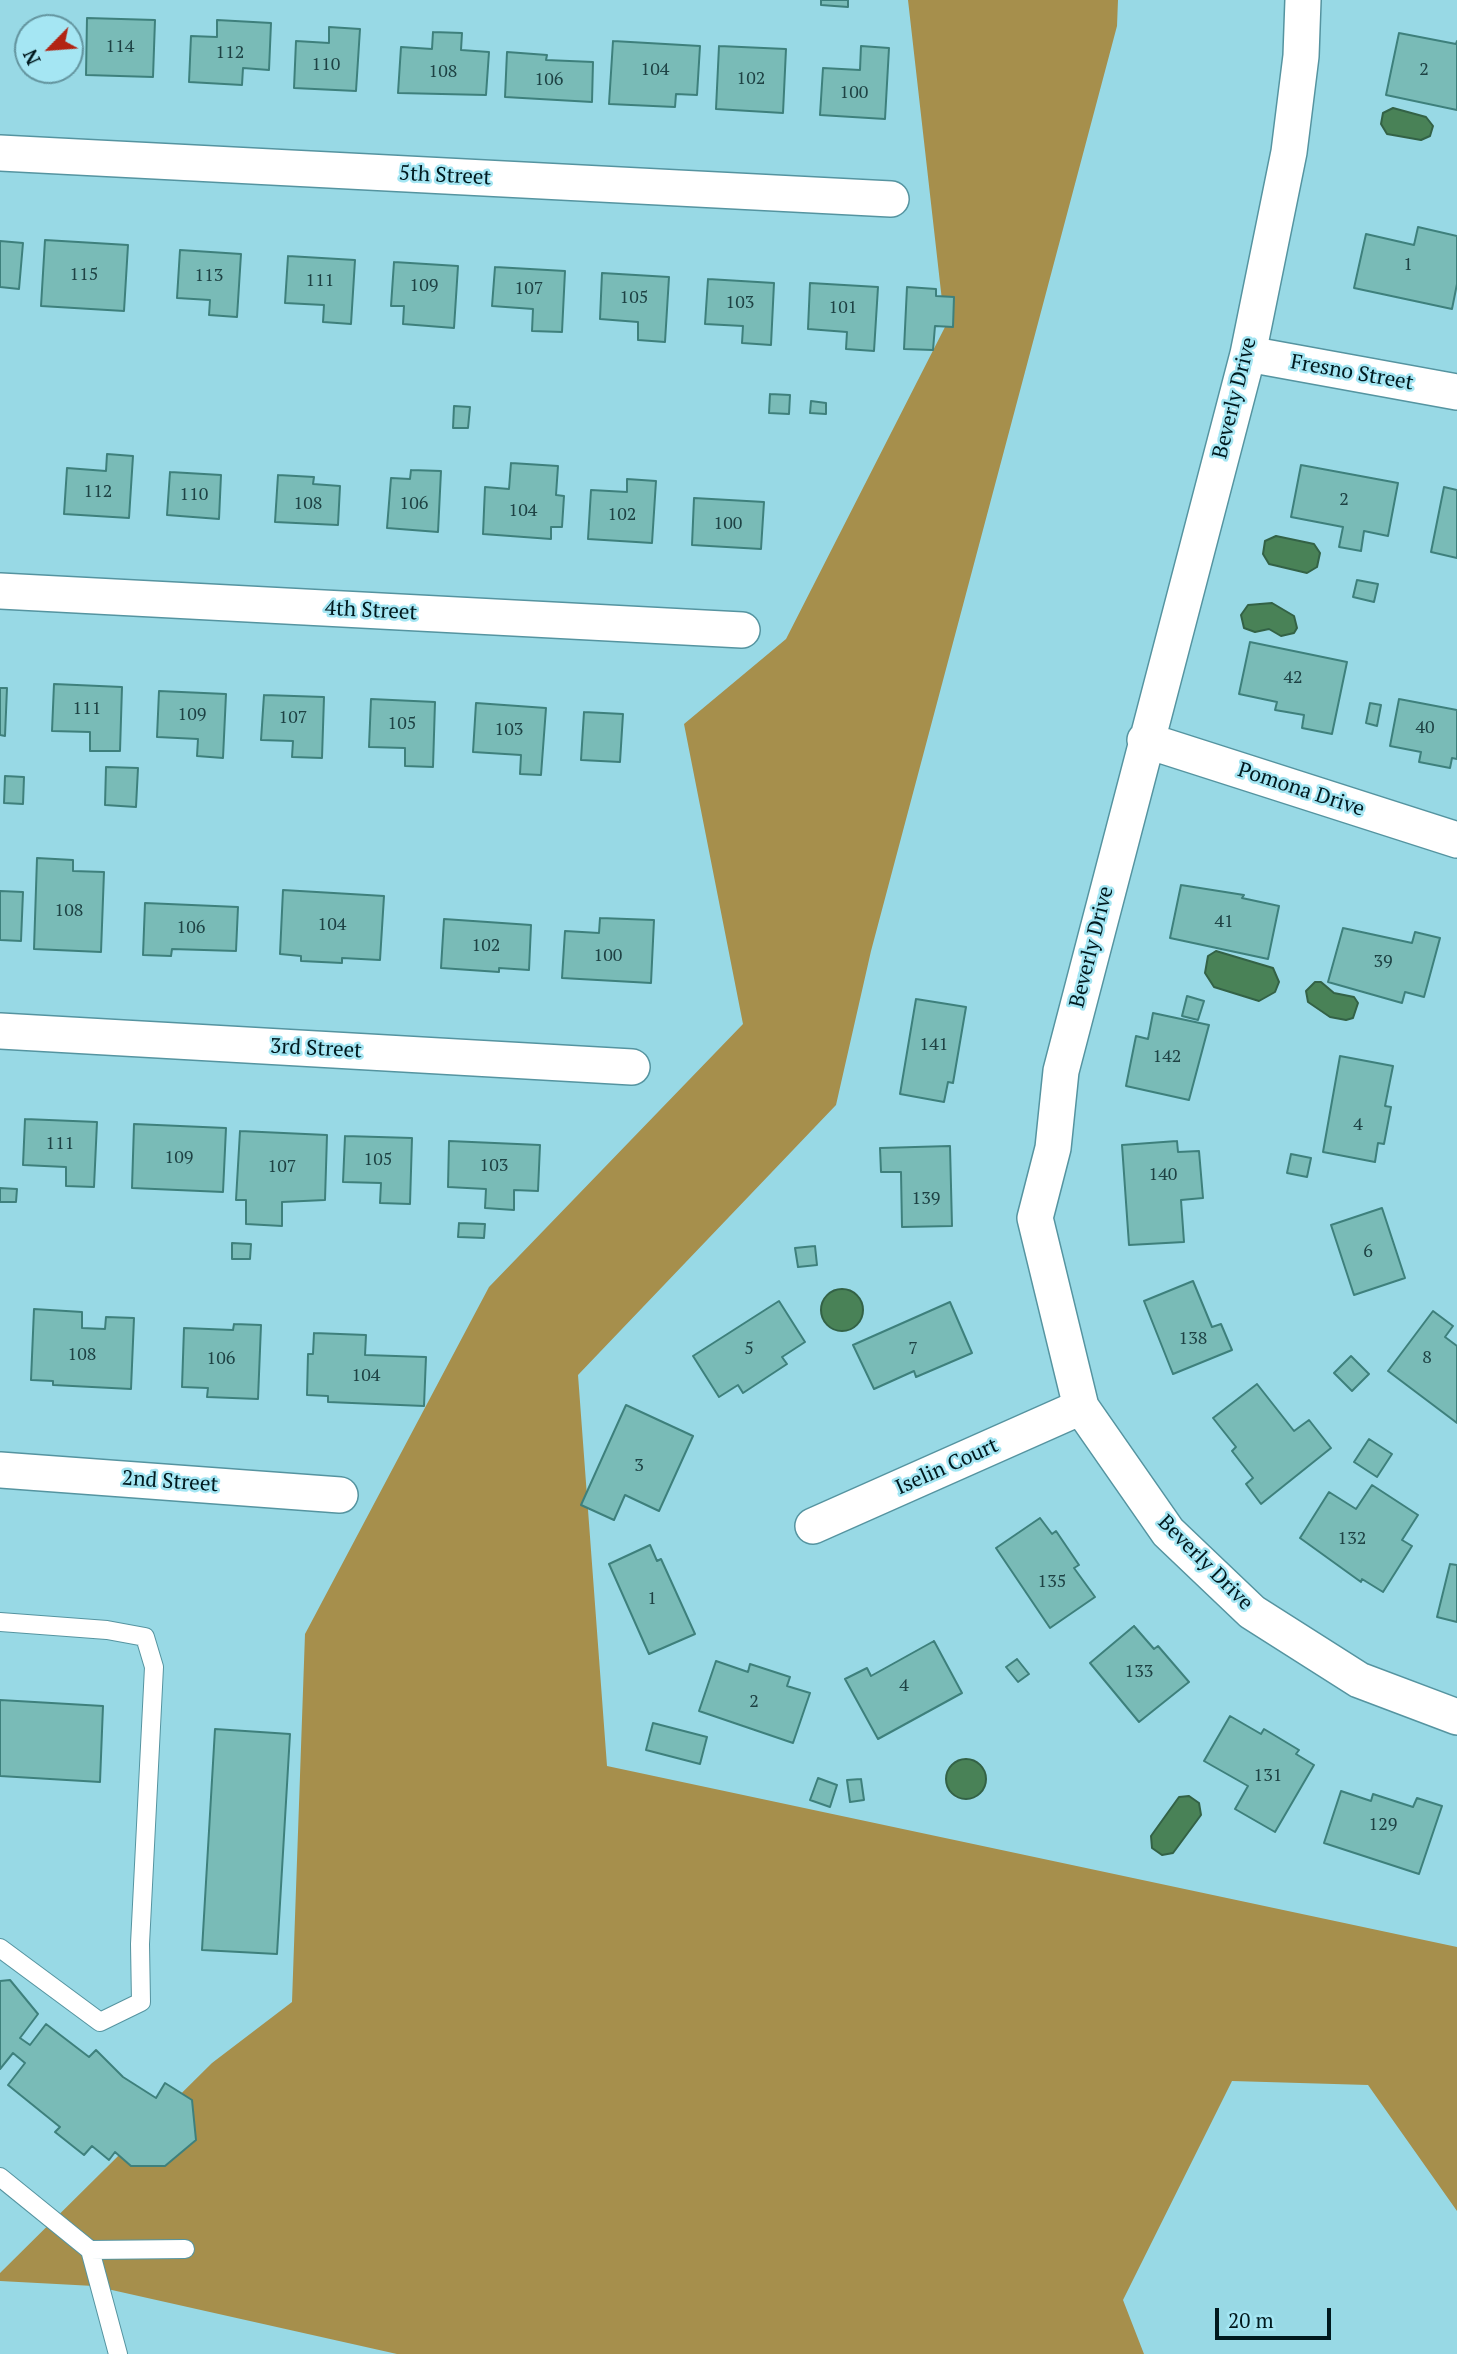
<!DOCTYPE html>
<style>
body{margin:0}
#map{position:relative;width:1457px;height:2354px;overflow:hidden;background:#98d9e5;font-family:"PT Serif",serif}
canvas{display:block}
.north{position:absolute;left:14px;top:14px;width:70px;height:70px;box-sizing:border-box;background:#a5e6f3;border:2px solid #63949e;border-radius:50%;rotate:245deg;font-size:19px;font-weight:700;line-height:28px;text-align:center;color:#00191e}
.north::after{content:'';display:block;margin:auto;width:24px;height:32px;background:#b22413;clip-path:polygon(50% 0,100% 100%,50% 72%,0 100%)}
.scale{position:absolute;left:1215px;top:2308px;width:116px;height:32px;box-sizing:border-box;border:4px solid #00191e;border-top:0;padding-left:9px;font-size:21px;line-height:24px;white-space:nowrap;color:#00191e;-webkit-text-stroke:5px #a5e6f3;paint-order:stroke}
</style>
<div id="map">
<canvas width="1457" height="2354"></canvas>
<div class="north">N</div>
<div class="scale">20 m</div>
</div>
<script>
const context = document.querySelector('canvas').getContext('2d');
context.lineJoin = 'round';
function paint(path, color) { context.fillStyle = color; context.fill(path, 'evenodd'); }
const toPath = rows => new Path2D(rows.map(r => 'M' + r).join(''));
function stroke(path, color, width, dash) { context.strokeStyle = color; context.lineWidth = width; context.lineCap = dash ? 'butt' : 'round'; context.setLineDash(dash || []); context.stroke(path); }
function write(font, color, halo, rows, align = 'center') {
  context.font = font + ' "PT Serif",serif'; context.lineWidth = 5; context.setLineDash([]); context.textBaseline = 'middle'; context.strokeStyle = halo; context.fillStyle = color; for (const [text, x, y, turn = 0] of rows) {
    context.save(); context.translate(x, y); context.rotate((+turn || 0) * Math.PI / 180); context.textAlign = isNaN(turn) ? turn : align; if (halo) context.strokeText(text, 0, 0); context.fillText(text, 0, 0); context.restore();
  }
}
paint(toPath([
 [908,0,1118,0,1117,26,871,951,836,1105,578,1375,607,1766,1457,1947,1457,2211,1368,2085,1232,2081,1123,2300,1144,2354,397,2354,94,2286,0,2281,0,2273,212,2063,292,2002,305,1634,489,1287,743,1024,684,724,786,639,945,327]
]), '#a68f4c');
const water = toPath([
 [1393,108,1426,117,1433,126,1430,136,1421,140,1387,134,1381,124,1383,113,1393,108],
 [1276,536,1314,544,1320,553,1317,567,1307,573,1269,564,1263,554,1265,541,1276,536],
 [1272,603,1294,616,1297,628,1294,633,1281,636,1269,629,1255,632,1244,628,1241,615,1248,605,1272,603],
 [1216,951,1273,968,1279,982,1275,992,1259,1001,1214,987,1205,973,1208,956,1216,951],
 [1315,982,1321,982,1334,993,1354,997,1358,1003,1353,1018,1346,1020,1330,1017,1308,1002,1306,991,1315,982],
 '821 1310a21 21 0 1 1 42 0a21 21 0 1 1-42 0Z',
 '946 1779a20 20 0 1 1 40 0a20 20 0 1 1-40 0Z',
 [1189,1796,1199,1803,1201,1815,1173,1853,1162,1855,1152,1848,1151,1836,1179,1797,1189,1796]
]);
paint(water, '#498257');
stroke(water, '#336246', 2);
const building = toPath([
 [821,0,848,0,848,7,821,5,821,0],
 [87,18,155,20,153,77,86,75,87,18],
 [217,20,271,23,269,70,243,68,242,85,189,82,191,36,217,37,217,20],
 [329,27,360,29,356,91,294,88,296,41,329,43,329,27],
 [433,32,462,33,461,50,489,52,486,95,398,93,401,47,432,49,433,32],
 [1399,33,1456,44,1457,41,1457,110,1386,95,1399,33],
 [613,41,700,46,697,95,676,94,675,107,609,104,613,41],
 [719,46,786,49,783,113,716,109,719,46],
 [861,46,889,48,885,119,820,115,823,68,860,70,861,46],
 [507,52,547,55,546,60,593,62,592,102,505,97,507,52],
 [1418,227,1457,236,1457,284,1452,309,1354,288,1366,234,1414,245,1418,227],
 [45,240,128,245,124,311,41,306,45,240],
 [0,241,23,243,19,289,0,287,0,241],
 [180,250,241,254,237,317,209,315,210,300,177,298,180,250],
 [288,256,355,260,351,324,323,322,324,305,285,303,288,256],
 [394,262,458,266,454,328,403,324,404,306,391,306,394,262],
 [495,267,565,271,562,332,532,331,533,309,492,306,495,267],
 [602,273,669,277,665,342,638,340,638,322,600,319,602,273],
 [708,279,774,283,771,345,742,343,743,326,705,324,708,279],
 [810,283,878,287,874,351,846,349,847,332,808,329,810,283],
 [907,287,936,289,936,296,954,297,953,327,935,326,933,350,904,349,907,287],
 [770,394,790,395,789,414,769,413,770,394],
 [811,401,826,403,826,414,810,413,811,401],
 [454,406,470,407,468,428,453,428,454,406],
 [107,454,133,456,129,518,64,514,67,468,106,471,107,454],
 [511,463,558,466,556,495,564,496,562,527,551,527,551,539,483,534,485,487,509,489,511,463],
 [1301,465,1398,483,1388,536,1364,531,1361,551,1339,547,1343,527,1291,517,1301,465],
 [411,470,441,471,438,532,387,528,391,478,410,479,411,470],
 [170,472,221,475,219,519,167,515,170,472],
 [278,475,314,477,313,484,340,486,338,525,275,522,278,475],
 [627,479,656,481,652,543,588,539,591,490,627,492,627,479],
 [1444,487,1457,490,1457,558,1431,552,1444,487],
 [694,498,764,502,761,549,692,545,694,498],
 [1357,580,1378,584,1374,602,1353,597,1357,580],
 [1250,642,1347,662,1332,734,1302,728,1304,715,1275,710,1277,702,1239,694,1250,642],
 [54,684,122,687,120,751,90,751,90,732,52,731,54,684],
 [0,688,7,688,5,736,0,735,0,688],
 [159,691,226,694,223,758,197,756,198,739,157,737,159,691],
 [264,695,324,697,322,758,292,757,293,741,261,740,264,695],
 [371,699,435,702,433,767,405,766,405,748,369,747,371,699],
 [1399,699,1457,710,1457,759,1452,758,1450,768,1419,762,1421,752,1390,746,1399,699],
 [476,703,546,708,541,775,520,774,521,755,473,752,476,703],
 [1370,703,1381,705,1377,726,1366,723,1370,703],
 [584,712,623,714,620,762,581,760,584,712],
 [106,767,138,768,136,807,105,805,106,767],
 [5,776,24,777,23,804,4,803,5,776],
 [37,858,73,860,73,871,104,872,101,952,34,949,37,858],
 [1181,885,1244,895,1242,898,1279,906,1268,959,1170,938,1181,885],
 [283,890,384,896,380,960,342,958,342,963,301,961,301,956,280,954,283,890],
 [0,891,23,892,21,941,0,940,0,891],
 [145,903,238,907,236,951,172,949,171,956,143,955,145,903],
 [600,918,654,920,651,983,562,978,565,931,599,933,600,918],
 [444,919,531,925,529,970,499,968,499,972,441,968,444,919],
 [1343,928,1412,943,1415,932,1440,938,1424,997,1405,992,1402,1003,1328,982,1343,928],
 [1187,996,1204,1001,1198,1020,1182,1016,1187,996],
 [916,999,966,1007,953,1083,948,1082,944,1102,900,1094,916,999],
 [1153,1013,1209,1025,1189,1100,1126,1086,1136,1036,1148,1039,1153,1013],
 [1340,1056,1393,1066,1385,1106,1391,1107,1384,1144,1378,1143,1375,1162,1323,1152,1340,1056],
 [25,1119,97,1122,94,1187,66,1186,66,1167,23,1165,25,1119],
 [134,1124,226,1128,223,1192,132,1188,134,1124],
 [240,1131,327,1135,325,1200,282,1202,282,1226,246,1224,246,1200,236,1200,240,1131],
 [345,1136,412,1138,410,1204,380,1203,381,1183,343,1182,345,1136],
 [449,1141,540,1145,538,1191,514,1190,514,1210,485,1208,486,1189,448,1187,449,1141],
 [1177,1141,1178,1152,1199,1151,1203,1198,1181,1200,1184,1242,1129,1245,1122,1145,1177,1141],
 [950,1146,952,1226,902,1227,901,1172,881,1172,880,1148,950,1146],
 [1291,1154,1311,1158,1307,1177,1287,1173,1291,1154],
 [0,1188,17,1189,16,1202,0,1202,0,1188],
 [1382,1208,1405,1278,1354,1295,1331,1225,1382,1208],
 [459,1223,485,1224,484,1238,458,1237,459,1223],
 [232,1243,251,1244,250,1259,232,1259,232,1243],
 [815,1246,817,1265,798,1267,795,1248,815,1246],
 [1193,1281,1212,1327,1221,1324,1232,1350,1173,1374,1144,1301,1193,1281],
 [779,1301,805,1342,782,1357,787,1364,743,1393,738,1385,719,1397,693,1356,779,1301],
 [950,1302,972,1353,916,1377,914,1371,874,1389,853,1345,950,1302],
 [34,1309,82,1312,82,1328,105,1329,106,1317,134,1318,131,1389,53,1385,53,1381,31,1380,34,1309],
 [1433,1311,1453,1326,1445,1337,1457,1346,1457,1423,1388,1371,1433,1311],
 [234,1324,261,1325,258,1399,207,1397,208,1388,182,1387,184,1328,233,1330,234,1324],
 [314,1333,366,1335,365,1355,426,1357,424,1406,328,1402,328,1396,307,1395,308,1354,313,1354,314,1333],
 [1351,1356,1369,1374,1352,1391,1334,1373,1351,1356],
 [1257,1384,1294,1431,1309,1420,1331,1448,1261,1504,1246,1484,1253,1478,1232,1451,1236,1447,1213,1418,1257,1384],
 [626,1405,693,1436,659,1511,625,1495,614,1520,581,1505,626,1405],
 [1369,1439,1392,1454,1377,1477,1354,1462,1369,1439],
 [1372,1485,1418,1515,1402,1540,1412,1546,1383,1592,1362,1579,1361,1582,1300,1538,1329,1492,1356,1509,1372,1485],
 [1040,1518,1052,1534,1056,1531,1079,1565,1074,1568,1095,1597,1050,1628,996,1548,1040,1518],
 [650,1545,657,1561,661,1559,695,1634,649,1654,609,1564,650,1545],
 [1450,1564,1457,1565,1457,1622,1437,1617,1450,1564],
 [1134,1626,1154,1649,1158,1646,1189,1682,1139,1722,1090,1663,1134,1626],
 [934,1641,962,1693,878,1739,845,1679,867,1668,871,1676,934,1641],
 [1017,1659,1029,1674,1018,1682,1006,1667,1017,1659],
 [716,1661,748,1672,750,1664,790,1677,787,1686,810,1693,793,1743,699,1711,716,1661],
 [0,1700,103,1706,100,1782,0,1776,0,1700],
 [1230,1716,1261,1734,1264,1729,1299,1750,1296,1754,1314,1765,1275,1832,1235,1809,1248,1786,1204,1761,1230,1716],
 [653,1723,707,1737,700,1764,646,1750,653,1723],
 [215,1729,290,1734,277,1954,202,1950,215,1729],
 [818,1778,837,1785,830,1807,810,1800,818,1778],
 [861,1779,864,1800,850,1802,847,1780,861,1779],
 [1341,1791,1371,1801,1373,1794,1413,1807,1417,1798,1442,1806,1419,1874,1324,1843,1341,1791],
 [10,1980,38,2014,20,2038,30,2045,46,2024,89,2057,96,2050,123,2077,156,2098,165,2083,192,2100,196,2140,165,2166,131,2166,115,2152,109,2160,92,2146,84,2155,55,2132,60,2127,8,2085,25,2063,13,2053,0,2069,0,1981,10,1980]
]);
paint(building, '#79bbb7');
stroke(building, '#3e807c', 2);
const lane = toPath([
 [0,1622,107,1630,145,1637,154,1667,140,1944,141,2002,100,2022,0,1948],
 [0,2177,90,2250,118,2354],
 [90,2250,185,2249]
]);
const street = toPath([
 [1303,0,1301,56,1289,152,1248,354,1061,1071,1053,1148,1035,1218,1081,1407,1168,1532,1252,1612,1359,1680,1457,1717],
 [0,153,891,199],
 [1248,354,1457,392],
 [0,591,742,630],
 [1145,740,1457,840],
 [0,1031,632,1067],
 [0,1470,340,1495],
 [813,1526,1081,1407]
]);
stroke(lane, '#5594a0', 20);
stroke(street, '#5594a0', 38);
stroke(lane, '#fff', 18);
stroke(street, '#fff', 35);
write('18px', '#1e4244', null, [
 ["114",120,47],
 ["112",230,53],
 ["110",326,65],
 ["104",655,70],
 ["2",1424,70],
 ["108",443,72],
 ["102",751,79],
 ["106",549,80],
 ["100",854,93],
 ["1",1408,265],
 ["115",84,275],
 ["113",209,276],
 ["111",320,281],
 ["109",424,286],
 ["107",529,289],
 ["105",634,298],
 ["103",740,303],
 ["101",843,308],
 ["112",98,492],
 ["110",194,495],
 ["2",1344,500],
 ["108",308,504],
 ["106",414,504],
 ["104",523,511],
 ["102",622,515],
 ["100",728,524],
 ["42",1293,678],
 ["111",87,709],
 ["109",192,715],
 ["107",293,718],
 ["105",402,724],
 ["40",1425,728],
 ["103",509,730],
 ["108",69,911],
 ["41",1224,922],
 ["104",332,925],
 ["106",191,928],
 ["102",486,946],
 ["100",608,956],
 ["39",1383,962],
 ["141",934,1045],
 ["142",1167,1057],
 ["4",1358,1125],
 ["111",60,1144],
 ["109",179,1158],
 ["105",378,1160],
 ["103",494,1166],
 ["107",282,1167],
 ["140",1163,1175],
 ["139",926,1199],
 ["6",1368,1252],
 ["138",1193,1339],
 ["5",749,1349],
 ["7",913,1349],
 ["108",82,1355],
 ["8",1427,1358],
 ["106",221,1359],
 ["104",366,1376],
 ["3",639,1466],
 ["132",1352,1539],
 ["135",1052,1582],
 ["1",652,1599],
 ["133",1139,1672],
 ["4",904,1686],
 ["2",754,1702],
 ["131",1268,1776],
 ["129",1383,1825]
]);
write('21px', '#00191e', '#a5e6f3', [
 ["5th Street",445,176,3],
 ["Fresno Street",1352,373,10],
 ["Beverly Drive",1235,398,-76],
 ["4th Street",371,611,3],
 ["Pomona Drive",1301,790,18],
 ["Beverly Drive",1092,947,-76],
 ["3rd Street",316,1049,3],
 ["Iselin Court",947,1467,-24],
 ["2nd Street",170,1482,4],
 ["Beverly Drive",1205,1563,45]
]);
</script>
